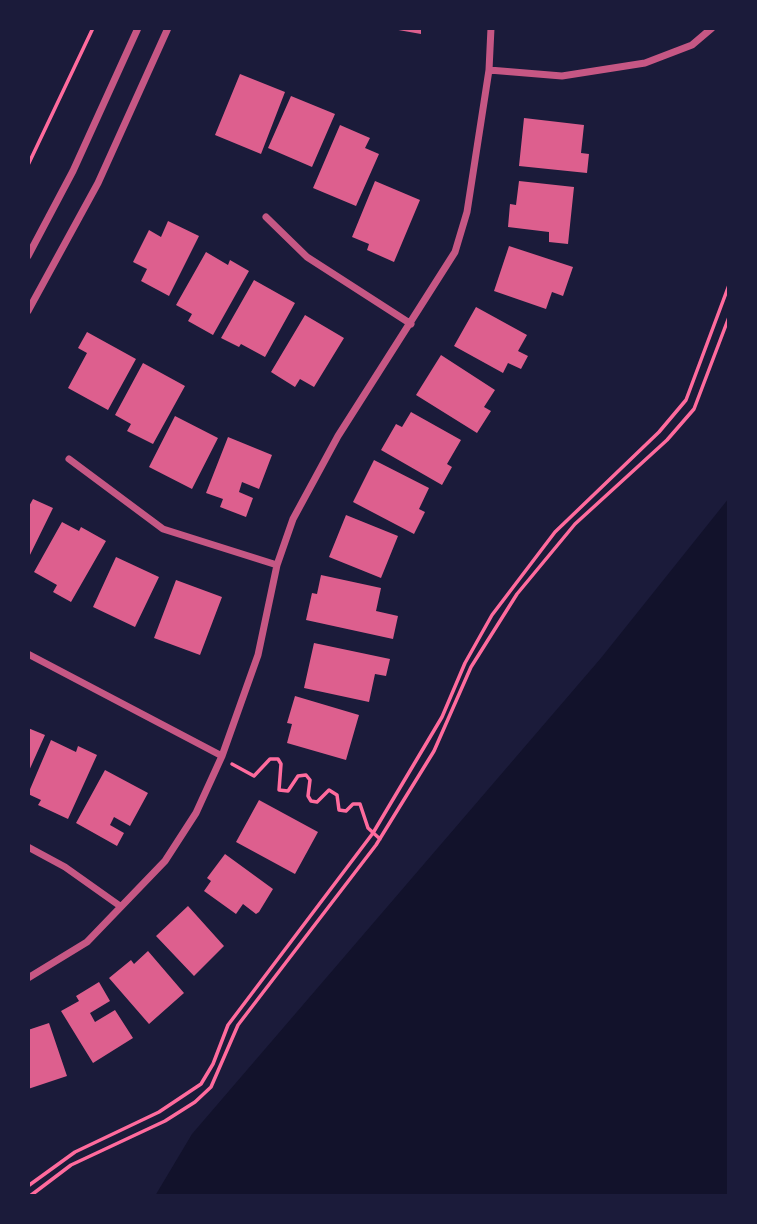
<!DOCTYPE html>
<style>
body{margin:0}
#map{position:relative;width:757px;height:1224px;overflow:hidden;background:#1b1b3a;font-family:Mulish,sans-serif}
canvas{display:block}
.frame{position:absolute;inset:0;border:30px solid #1b1b3a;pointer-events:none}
</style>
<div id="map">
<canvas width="757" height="1224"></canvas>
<div class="frame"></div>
</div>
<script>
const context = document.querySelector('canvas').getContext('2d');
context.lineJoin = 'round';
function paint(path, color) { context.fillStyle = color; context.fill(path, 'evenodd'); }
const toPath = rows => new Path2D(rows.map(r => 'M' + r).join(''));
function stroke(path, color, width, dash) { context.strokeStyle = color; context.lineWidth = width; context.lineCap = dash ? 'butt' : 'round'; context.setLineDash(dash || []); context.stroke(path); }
paint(toPath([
 [729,498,729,1196,155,1196,192,1134,601,658]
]), '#12122b');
paint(toPath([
 [387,28,421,28,421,34],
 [240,74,285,92,261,154,215,135],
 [291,96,335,114,312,167,268,148],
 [524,118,584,125,581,153,589,154,587,173,519,166],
 [340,125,370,138,365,148,379,154,356,206,313,188],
 [375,181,420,200,394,262,367,250,369,244,352,237],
 [519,181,574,187,568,244,549,242,549,232,508,227,510,204,516,205],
 [168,221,199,236,169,296,141,281,147,269,133,262,149,230,161,237],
 [509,246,573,267,563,296,552,292,546,309,494,291],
 [206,252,228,265,230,260,249,271,213,335,188,321,192,314,176,305],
 [254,280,295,303,265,357,241,344,239,347,221,338],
 [476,307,527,335,518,351,528,356,521,369,508,363,503,373,454,346],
 [305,315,344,338,314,387,300,379,295,387,271,372],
 [87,332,136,359,108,410,68,388,87,353,78,348],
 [441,355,495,390,484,407,491,411,477,433,416,395],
 [143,363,185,386,153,444,127,431,131,424,115,415],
 [411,412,461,440,447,464,452,467,442,485,381,450,396,424,402,427],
 [175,416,218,438,192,489,149,467],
 [228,437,272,455,259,489,242,482,239,492,253,498,246,517,220,507,223,499,206,493],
 [374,460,429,488,419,509,425,512,414,534,353,502],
 [33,499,53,508,28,559,28,508],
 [346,515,398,536,381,578,329,557],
 [62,522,79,531,81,527,106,541,71,602,53,592,57,585,34,572],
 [116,557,159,577,135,627,93,607],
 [321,575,381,588,376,611,398,616,393,639,306,620,312,593,317,594],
 [176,580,222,597,200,655,154,638],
 [314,643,390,659,386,676,375,674,369,702,304,688],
 [295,696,359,715,346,760,287,743,292,724,287,723],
 [28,728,45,735,28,773],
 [51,740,76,752,78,746,97,755,68,819,38,805,41,800,28,794],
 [105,770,148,793,130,826,114,817,110,825,124,833,117,846,76,823],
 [259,800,318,832,295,874,236,842],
 [225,854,273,889,259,912,256,914,243,904,236,914,204,891,211,881,207,878],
 [188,906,224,946,194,976,156,936],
 [148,951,184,993,149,1024,109,978,131,960,134,964],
 [99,982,110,1001,90,1013,95,1022,115,1010,133,1038,93,1063,61,1011,79,1001,76,996],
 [49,1023,67,1076,28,1089,28,1030]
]), '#dd5f8e');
stroke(toPath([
 [28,165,93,28],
 [232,764,254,776,270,759,278,759,281,764,279,790,288,791,298,776,306,775,310,780,308,796,311,801,317,802,329,790,337,795,339,810,346,811,353,804,360,804,368,828,380,839],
 [28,1186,75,1152,159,1112,201,1084,213,1064,228,1025,373,833,442,717,465,663,492,615,555,532,659,432,686,400,729,285],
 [30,1196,71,1165,165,1121,195,1102,211,1087,238,1025,376,845,434,751,471,667,517,594,575,524,667,440,694,409,729,317]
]), '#ff6b9d', 3.5);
stroke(toPath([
 [489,70,562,76,645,63,692,45,712,28],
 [266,217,307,257,411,324],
 [28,256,73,171,138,28],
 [28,311,98,183,168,28],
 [69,459,163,529,277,565],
 [28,654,222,756],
 [28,847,65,867,120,906],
 [28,978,87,942,165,861,196,813,222,756,258,655,277,565,293,519,338,436,455,252,467,212,489,70,491,28]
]), '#c65784', 7);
</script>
